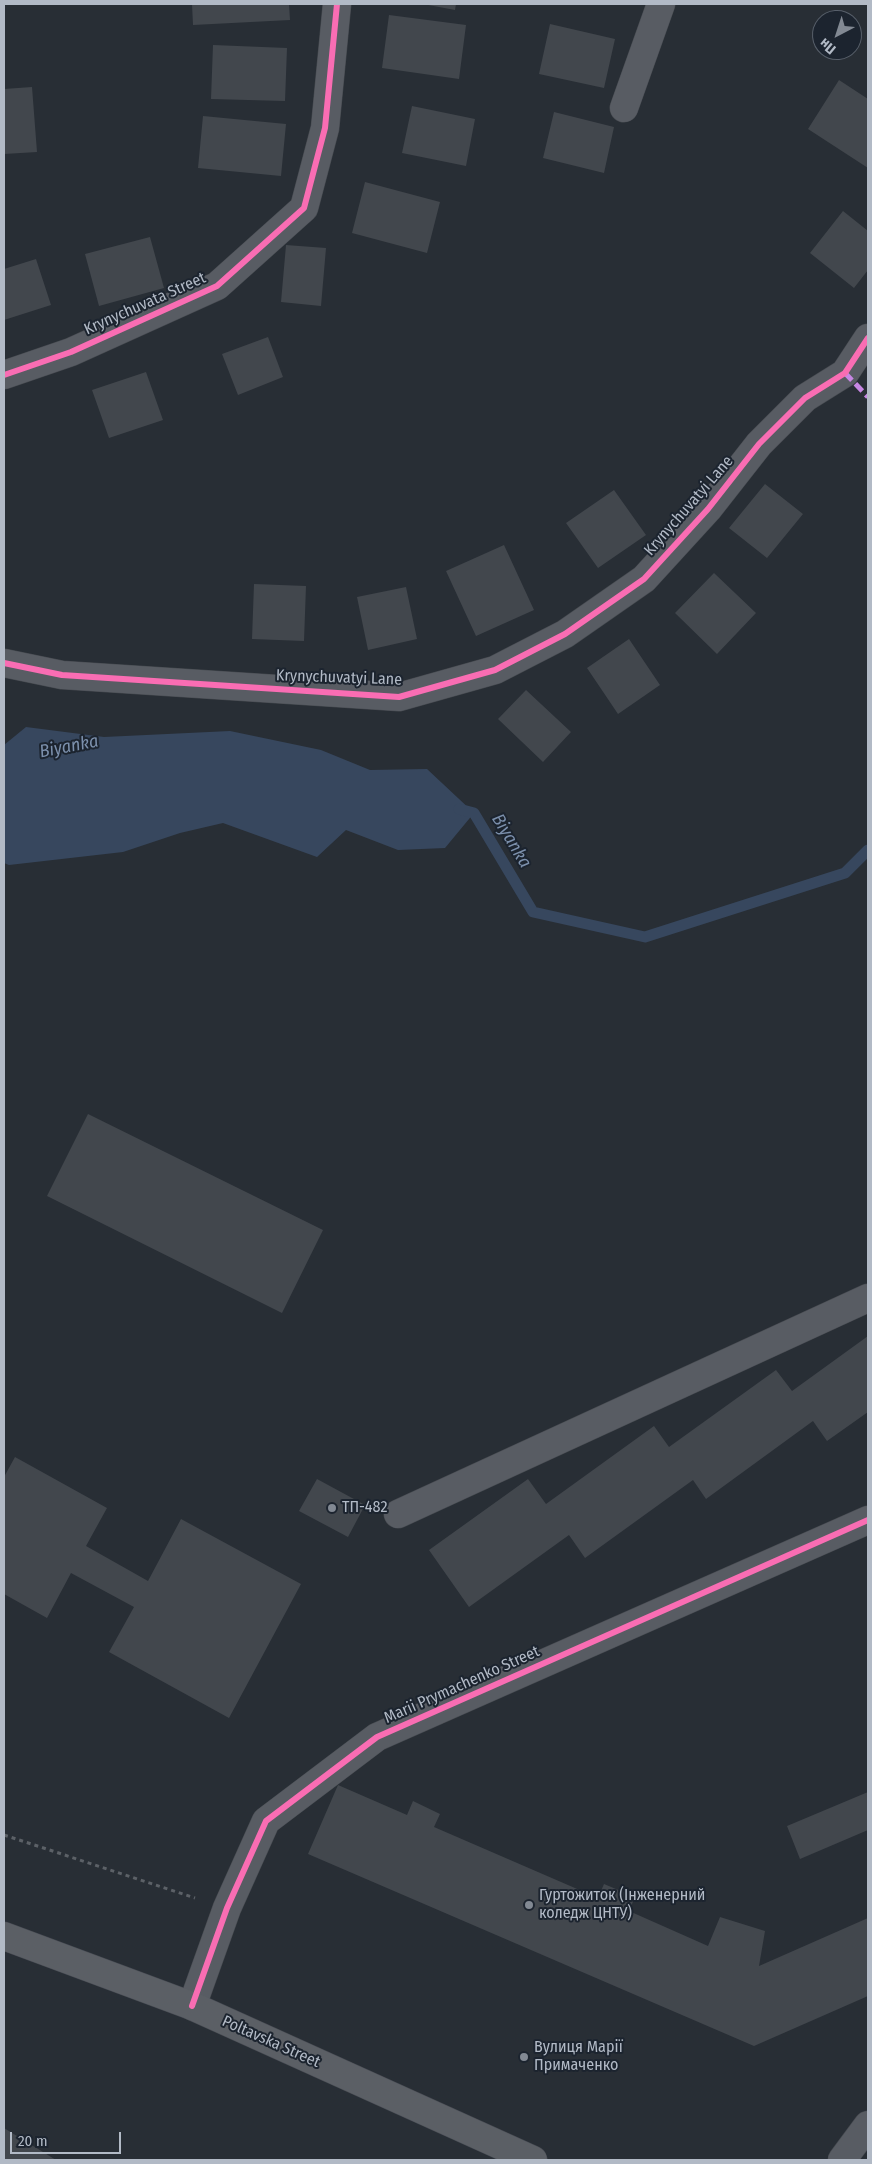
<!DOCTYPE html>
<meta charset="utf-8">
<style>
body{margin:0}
#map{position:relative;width:872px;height:2164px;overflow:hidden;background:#282e35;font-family:"Fira Sans Condensed",sans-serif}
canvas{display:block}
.frame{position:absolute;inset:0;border:5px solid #b2bac6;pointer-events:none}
.north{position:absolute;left:812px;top:10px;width:50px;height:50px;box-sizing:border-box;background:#1c242f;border:1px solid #58606b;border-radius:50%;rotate:220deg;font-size:14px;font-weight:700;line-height:20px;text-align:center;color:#b2bac6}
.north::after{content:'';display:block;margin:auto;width:18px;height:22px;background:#828993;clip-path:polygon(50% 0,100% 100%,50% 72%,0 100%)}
.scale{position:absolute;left:10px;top:2132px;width:111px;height:22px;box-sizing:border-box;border:2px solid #b2bac6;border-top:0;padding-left:6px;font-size:15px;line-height:18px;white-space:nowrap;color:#b2bac6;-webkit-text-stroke:4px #1c242f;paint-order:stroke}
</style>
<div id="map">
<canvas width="872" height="2164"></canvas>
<div class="frame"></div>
<div class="north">Пн</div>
<div class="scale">20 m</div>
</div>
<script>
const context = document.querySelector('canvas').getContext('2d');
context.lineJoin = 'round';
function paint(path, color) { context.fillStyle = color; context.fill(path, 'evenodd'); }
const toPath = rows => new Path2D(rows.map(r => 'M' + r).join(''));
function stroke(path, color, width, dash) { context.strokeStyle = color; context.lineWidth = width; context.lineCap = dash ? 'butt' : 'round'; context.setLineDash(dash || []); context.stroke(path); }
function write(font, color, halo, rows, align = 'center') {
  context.font = font + ' "Fira Sans Condensed",sans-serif'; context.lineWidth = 4; context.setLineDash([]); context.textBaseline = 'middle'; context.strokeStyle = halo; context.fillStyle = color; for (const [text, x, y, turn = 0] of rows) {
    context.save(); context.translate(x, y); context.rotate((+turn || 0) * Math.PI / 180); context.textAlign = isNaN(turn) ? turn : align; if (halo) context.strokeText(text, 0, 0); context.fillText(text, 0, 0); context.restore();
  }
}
paint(toPath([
 [26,727,104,737,230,731,321,750,370,770,427,769,474,813,445,848,398,850,346,830,317,857,223,823,180,833,123,852,9,865,4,863,4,745]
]), '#37475e');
stroke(toPath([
 [459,809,474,813,533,912,645,937,845,873,868,850]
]), '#37475e', 11);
paint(toPath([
 [192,4,289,4,290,20,193,25],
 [423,4,456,4,455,10],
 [389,15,466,25,459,79,382,68],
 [550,24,615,39,604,88,539,74],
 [213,45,287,48,285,101,211,99],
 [839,80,868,99,868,168,808,129],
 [32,87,37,152,4,154,4,89],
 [412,106,475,119,466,166,402,153],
 [554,112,614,127,604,173,543,158],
 [203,116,286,124,281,176,198,168],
 [365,182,440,202,427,253,352,233],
 [843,211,868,231,868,270,854,288,810,253],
 [150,237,164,288,99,306,85,254],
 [286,245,326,248,321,306,281,302],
 [36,259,51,305,4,320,4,269],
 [268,337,283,377,238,395,222,354],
 [146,372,163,420,109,438,92,390],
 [765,484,803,514,767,558,729,528],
 [614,490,646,535,598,568,566,523],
 [504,545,534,610,476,636,446,571],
 [714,573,756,613,717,654,675,613],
 [254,584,306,586,304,641,252,639],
 [406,587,417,639,368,650,357,597],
 [629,639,660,685,618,714,587,668],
 [526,690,571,732,543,762,498,719],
 [88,1114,323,1230,282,1313,47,1196],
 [868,1336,868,1412,827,1441,813,1421,706,1499,693,1480,585,1558,569,1535,469,1607,429,1550,528,1479,546,1504,654,1426,669,1447,776,1370,792,1391],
 [15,1457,107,1508,86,1546,148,1581,181,1519,301,1584,229,1718,109,1652,134,1607,71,1573,47,1618,4,1594,4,1477],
 [317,1479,365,1505,348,1537,299,1511],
 [338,1785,407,1815,413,1801,440,1814,434,1827,598,1898,604,1884,635,1897,629,1911,708,1946,720,1917,765,1931,759,1966,868,1918,868,1996,754,2046,308,1854],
 [868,1792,868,1830,800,1859,787,1826],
 [4,2128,56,2160,4,2160]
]), '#42474d');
const minor = toPath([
 [624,108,661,4],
 [4,375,71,352,217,286,304,208,325,128,337,4],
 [4,663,62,675,399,697,495,670,565,634,644,579,708,509,759,444,805,398,845,373,868,338],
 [398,1514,868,1298],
 [192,2006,227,1908,266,1821,377,1737,868,1520],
 [842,2160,868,2125]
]);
const major = toPath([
 [4,1936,192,2006,533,2160]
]);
stroke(minor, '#464a50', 29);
stroke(major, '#464a52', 29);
stroke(toPath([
 [4,1835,195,1898]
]), '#5c6167', 3, [4, 4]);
stroke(minor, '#585c63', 28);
stroke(major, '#5b5f65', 28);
stroke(toPath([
 [845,373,868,397]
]), '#c787e3', 5, [10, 5]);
stroke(toPath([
 [4,375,71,352,217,286,304,208,325,128,337,4],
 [4,663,62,675,399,697,495,670,565,634,644,579,708,509,759,444,805,398,845,373,868,338],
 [192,2006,227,1908,266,1821,377,1737,868,1520]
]), '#f96db3', 6);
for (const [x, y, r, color] of [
 [332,1508,5,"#828993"],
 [529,1905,5,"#828993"],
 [524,2057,5,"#828993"]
]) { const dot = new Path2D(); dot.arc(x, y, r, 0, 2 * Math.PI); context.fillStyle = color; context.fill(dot); stroke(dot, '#1c242f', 2); }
write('16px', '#b2bac6', '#1c242f', [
 ["Krynychuvata Street",145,304,-24],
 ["Krynychuvatyi Lane",689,506,-49],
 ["Krynychuvatyi Lane",339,678,2],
 ["Marii Prymachenko Street",462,1685,-24],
 ["Poltavska Street",271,2042,24]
]);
write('16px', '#b2bac6', '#1c242f', [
 ["ТП-482",342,1508],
 ["Гуртожиток (Інженерний",539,1896],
 ["коледж ЦНТУ)",539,1914],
 ["Вулиця Марії",534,2048],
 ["Примаченко",534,2066]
], 'left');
write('italic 18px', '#7c90ac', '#1c242f', [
 ["Biyanka",69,747,-11],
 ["Biyanka",511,841,59]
]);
</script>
